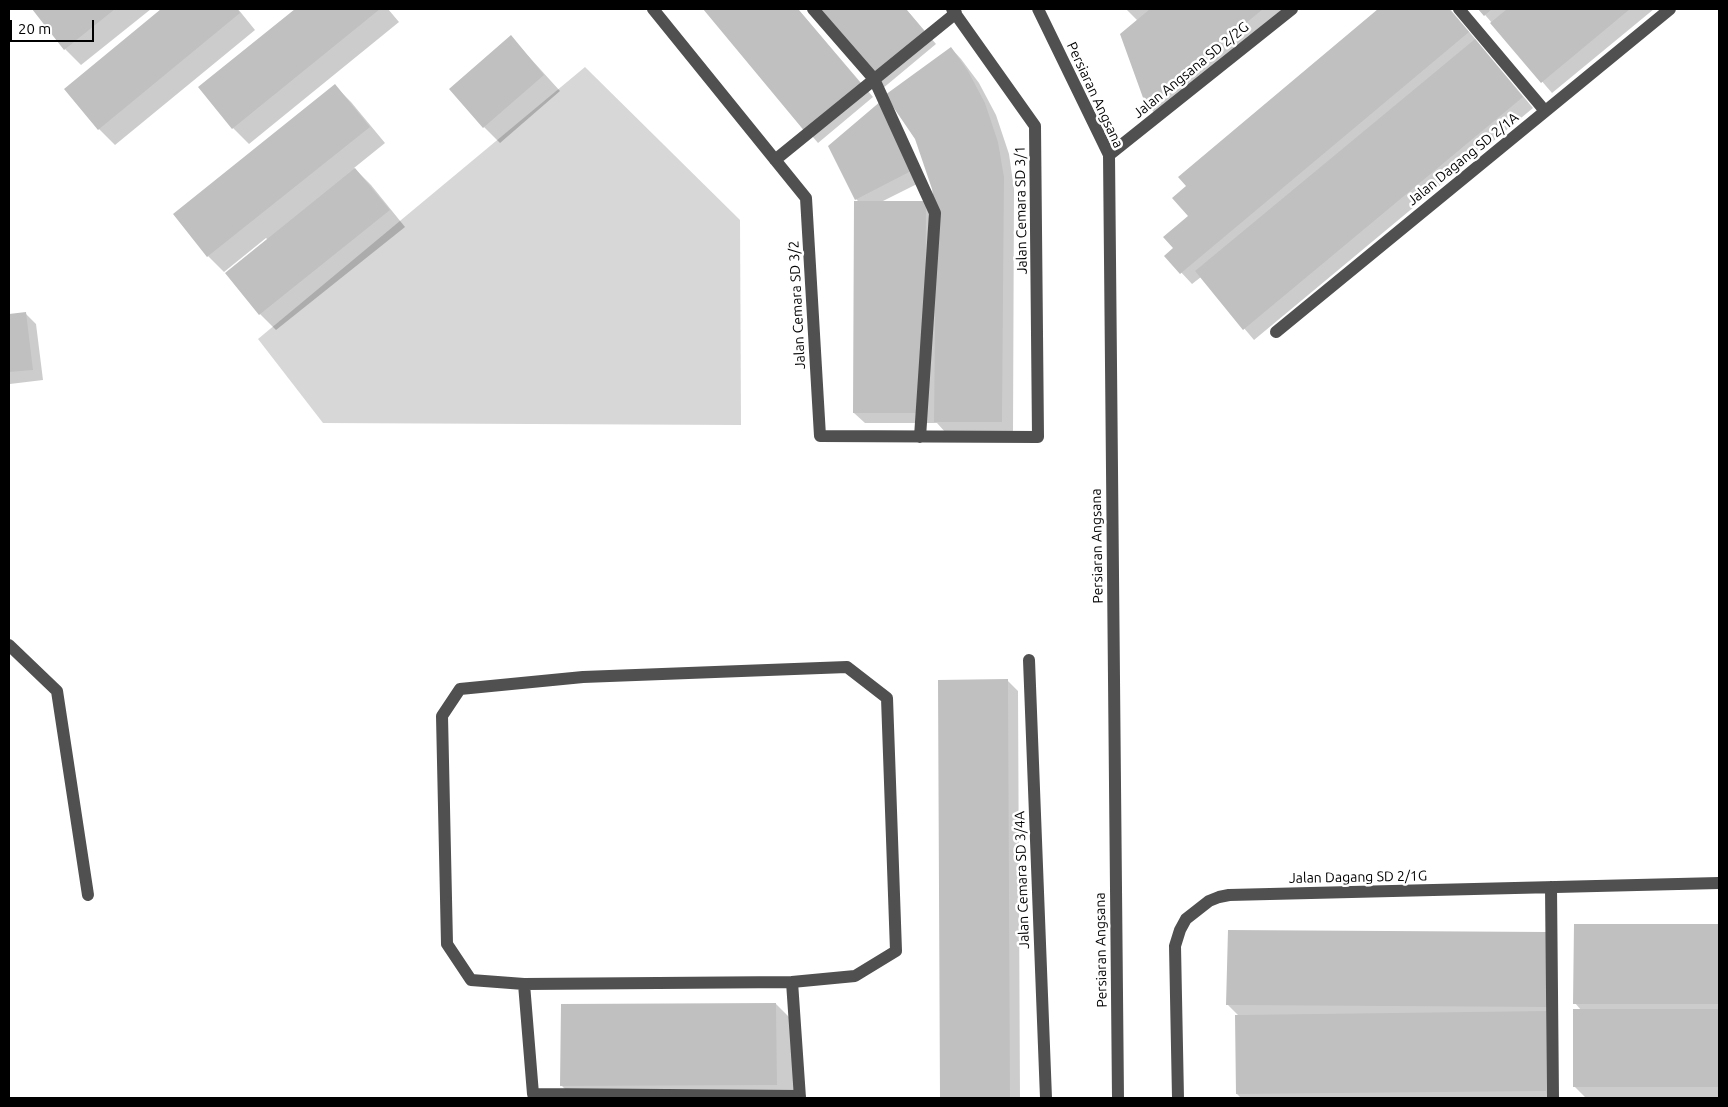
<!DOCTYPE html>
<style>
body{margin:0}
#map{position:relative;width:1728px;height:1107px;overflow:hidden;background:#fff;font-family:Ubuntu,sans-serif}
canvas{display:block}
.frame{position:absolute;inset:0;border:10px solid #000;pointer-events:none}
.scale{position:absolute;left:10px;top:20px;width:84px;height:22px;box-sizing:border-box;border:2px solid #000;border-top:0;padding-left:6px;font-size:15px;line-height:18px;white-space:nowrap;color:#000;-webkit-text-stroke:4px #fff;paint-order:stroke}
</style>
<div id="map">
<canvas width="1728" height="1107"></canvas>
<div class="frame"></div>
<div class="scale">20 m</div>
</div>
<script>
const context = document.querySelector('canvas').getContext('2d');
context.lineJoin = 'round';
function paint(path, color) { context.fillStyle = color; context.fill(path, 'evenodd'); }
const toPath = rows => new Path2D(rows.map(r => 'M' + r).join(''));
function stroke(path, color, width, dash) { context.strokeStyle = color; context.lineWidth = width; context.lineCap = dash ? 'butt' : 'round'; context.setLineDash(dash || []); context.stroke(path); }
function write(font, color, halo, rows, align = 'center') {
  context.font = font + ' Ubuntu,sans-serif'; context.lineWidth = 5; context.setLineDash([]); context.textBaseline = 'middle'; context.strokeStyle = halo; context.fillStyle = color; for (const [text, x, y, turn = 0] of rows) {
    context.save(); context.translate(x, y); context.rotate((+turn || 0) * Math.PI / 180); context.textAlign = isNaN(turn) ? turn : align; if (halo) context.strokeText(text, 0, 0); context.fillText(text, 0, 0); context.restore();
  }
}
paint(toPath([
 [585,67,740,220,741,425,323,423,258,339]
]), '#d7d7d7');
paint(toPath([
 [33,9,151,9,81,65,65,49],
 [163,9,238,9,255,30,115,145,99,129,66,89],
 [297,9,388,9,399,22,249,144,233,128,200,87],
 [704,9,798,9,873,97,818,143],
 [812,9,906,9,936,44,882,89],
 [1126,9,1285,9,1158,116,1147,106,1122,34,1138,21],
 [1380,9,1450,9,1533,108,1254,340,1201,277,1192,284,1166,256,1174,249,1189,216,1188,186,1180,177],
 [1480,9,1654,9,1552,93],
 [511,37,560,91,500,143,484,127],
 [951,48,961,59,979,83,996,115,1009,154,1014,189,1013,432,946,433,937,423,865,423,854,413,859,202,856,199,881,103,925,180,881,202,926,202,937,214],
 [335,86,351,102,385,143,354,168,371,185,405,227,276,330,260,314,227,273,268,240,266,238,224,272,208,256],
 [25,313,36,324,43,380,10,384,9,315],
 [1007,680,1018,691,1020,1098,941,1098,939,681],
 [1576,925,1719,925,1719,1098,1585,1097,1574,1086,1581,1010,1575,1003],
 [1547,933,1556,1098,1241,1098,1237,1094,1239,1016,1228,1005],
 [776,1004,797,1025,797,1098,574,1098,562,1086]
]), '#0003');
paint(toPath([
 [32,9,115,9,64,50],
 [161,9,237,9,240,13,98,130,64,89],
 [295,9,380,9,232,129,198,87],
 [703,9,798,9,863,86,806,133],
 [810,9,906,9,926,33,870,80],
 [1150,9,1263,9,1146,106,1120,34],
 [1378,9,1449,9,1469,32,1180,274,1164,256,1173,248,1163,237,1188,216,1172,198,1186,186,1178,177],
 [1478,9,1492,9,1484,16],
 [1507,9,1630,9,1541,83,1490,23],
 [511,35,544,75,483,128,449,89],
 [1475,39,1523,97,1243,330,1195,271],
 [951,47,968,71,985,103,998,142,1004,177,1002,422,934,422,936,212,932,189,915,139,885,95],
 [335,84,370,127,207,257,173,214],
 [881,101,915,169,855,200,828,146],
 [355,168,390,210,259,315,225,273],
 [854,201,926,201,925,413,853,413],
 [26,312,33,370,9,372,9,314],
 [1008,679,1010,1098,940,1098,938,680],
 [1574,924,1719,924,1719,1004,1573,1004],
 [1228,930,1547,932,1547,1007,1226,1005],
 [776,1003,777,1085,560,1086,561,1004],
 [1573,1009,1719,1009,1719,1087,1573,1087],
 [1546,1011,1546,1091,1236,1094,1235,1015]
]), '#c0c0c0');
stroke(toPath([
 [653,9,806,198,820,436,1038,437,1035,126,952,9],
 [813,9,874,79,935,213,920,437],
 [1038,9,1109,155,1118,1098],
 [1459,9,1545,111],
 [1109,155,1292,9],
 [775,160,956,13],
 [1276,332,1670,9],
 [9,645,57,691,88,895],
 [1029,660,1046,1098],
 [1551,887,1553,1098],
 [792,982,855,976,896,951,887,698,847,667,583,677,460,689,442,716,447,944,471,980,524,984,792,982,800,1098],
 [524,984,533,1094,800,1096],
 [1178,1098,1175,946,1180,930,1186,919,1209,901,1219,897,1229,895,1719,883]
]), '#505050', 12);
write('14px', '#000', '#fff', [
 ["Jalan Angsana SD 2/2G",1191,70,-39],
 ["Persiaran Angsana",1095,95,65],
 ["Jalan Dagang SD 2/1A",1463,159,-39],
 ["Jalan Cemara SD 3/1",1021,210,-91],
 ["Jalan Cemara SD 3/2",797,305,-93],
 ["Persiaran Angsana",1097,546,-91],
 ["Jalan Dagang SD 2/1G",1358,877,-1],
 ["Jalan Cemara SD 3/4A",1022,880,-92],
 ["Persiaran Angsana",1101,950,-91]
]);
</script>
